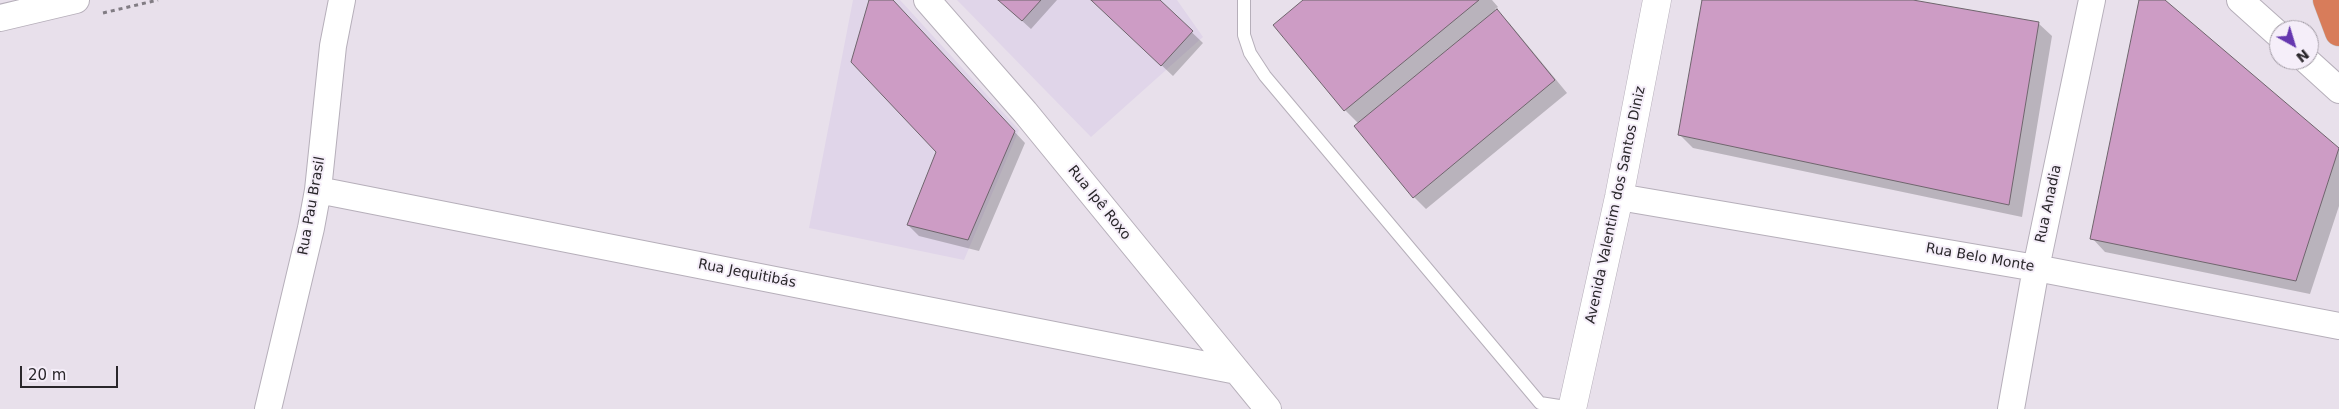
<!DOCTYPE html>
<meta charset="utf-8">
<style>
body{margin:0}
#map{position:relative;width:2339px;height:409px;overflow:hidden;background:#e8e0eb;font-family:"DejaVu Sans",sans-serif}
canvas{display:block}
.north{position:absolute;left:2269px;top:20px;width:50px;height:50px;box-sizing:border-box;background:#f5eef9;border:1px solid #a49ea7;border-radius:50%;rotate:141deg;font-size:14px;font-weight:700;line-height:20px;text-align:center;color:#2a272b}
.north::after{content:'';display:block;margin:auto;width:18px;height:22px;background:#6537af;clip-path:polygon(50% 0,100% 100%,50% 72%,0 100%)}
.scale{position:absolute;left:20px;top:366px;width:98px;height:22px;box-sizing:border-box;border:2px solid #2a272b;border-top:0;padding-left:6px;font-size:15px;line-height:18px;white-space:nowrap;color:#2a272b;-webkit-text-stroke:4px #f5eef9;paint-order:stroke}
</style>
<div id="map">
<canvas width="2339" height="409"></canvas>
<div class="north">N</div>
<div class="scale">20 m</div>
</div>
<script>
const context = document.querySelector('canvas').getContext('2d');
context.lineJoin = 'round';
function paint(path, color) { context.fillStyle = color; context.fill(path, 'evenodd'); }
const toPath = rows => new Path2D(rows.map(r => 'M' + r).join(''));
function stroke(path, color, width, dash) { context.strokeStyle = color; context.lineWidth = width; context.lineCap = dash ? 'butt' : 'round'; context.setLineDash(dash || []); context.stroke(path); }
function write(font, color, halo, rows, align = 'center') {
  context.font = font + ' "DejaVu Sans",sans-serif'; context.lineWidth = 4; context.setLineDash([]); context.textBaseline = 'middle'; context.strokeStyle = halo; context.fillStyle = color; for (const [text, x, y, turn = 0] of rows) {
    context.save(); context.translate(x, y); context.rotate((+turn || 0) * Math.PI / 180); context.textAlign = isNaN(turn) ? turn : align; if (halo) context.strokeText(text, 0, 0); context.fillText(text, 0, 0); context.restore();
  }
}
paint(toPath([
 [853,0,900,0,1019,130,964,260,809,228],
 [957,0,1177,0,1203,37,1091,137]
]), '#e0d5e9');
paint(toPath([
 [870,0,892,0,1025,143,979,251,919,236,908,225,937,152],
 [999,0,1057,0,1031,29],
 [1092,0,1158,0,1203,43,1173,76],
 [1305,0,1492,0,1498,7,1495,9,1510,24,1567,93,1426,209,1414,197,1359,124,1345,110],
 [1704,0,1906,0,2038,23,2052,36,2022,217,1693,148,1679,134],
 [2141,0,2163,0,2339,150,2339,206,2310,294,2105,252,2092,238]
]), '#0003');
const building = toPath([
 [869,0,893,0,1015,131,968,240,907,225,936,152,851,62,869,0],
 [998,0,1041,0,1022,21,998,0],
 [1091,0,1160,0,1193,31,1161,66,1091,0],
 [1303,0,1479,0,1344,111,1273,25,1303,0],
 [1702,0,1913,0,2039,22,2009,205,1678,135,1702,0],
 [2139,0,2165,0,2339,148,2296,281,2090,239,2139,0],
 [1497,9,1555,80,1413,198,1354,126,1497,9]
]);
paint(building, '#cd9cc5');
stroke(building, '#6f656d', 1);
const lane = toPath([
 [1244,0,1244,35,1250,53,1265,76,1540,403,1572,408]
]);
const street = toPath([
 [927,0,1025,112,1268,409],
 [2240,0,2279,35],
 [0,18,76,0],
 [2306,60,2339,90],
 [318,190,1237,371],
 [1619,197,2036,268,2339,326],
 [268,409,311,228,318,190,333,46,342,0],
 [2011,409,2036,268,2092,0]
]);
const secondary = toPath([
 [1572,409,1619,197,1657,0]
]);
const highway = toPath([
 [2327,0,2339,32]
]);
stroke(lane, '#b6afba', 14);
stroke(street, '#b6afba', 28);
stroke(secondary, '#b6afba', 29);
stroke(highway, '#c3c3c4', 29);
stroke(toPath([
 [103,13,158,0]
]), '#817c83', 3, [4, 4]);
stroke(lane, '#fff', 12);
stroke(street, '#fff', 26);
stroke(secondary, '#fff', 28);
stroke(highway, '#d87c5a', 28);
write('14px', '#2a272b', '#f5eef9', [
 ["Rua Ipê Roxo",1099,203,51],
 ["Rua Anadia",2049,204,-78],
 ["Avenida Valentim dos Santos Diniz",1616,205,-78],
 ["Rua Pau Brasil",312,206,-80],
 ["Rua Belo Monte",1980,258,10],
 ["Rua Jequitibás",747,274,11]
]);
</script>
